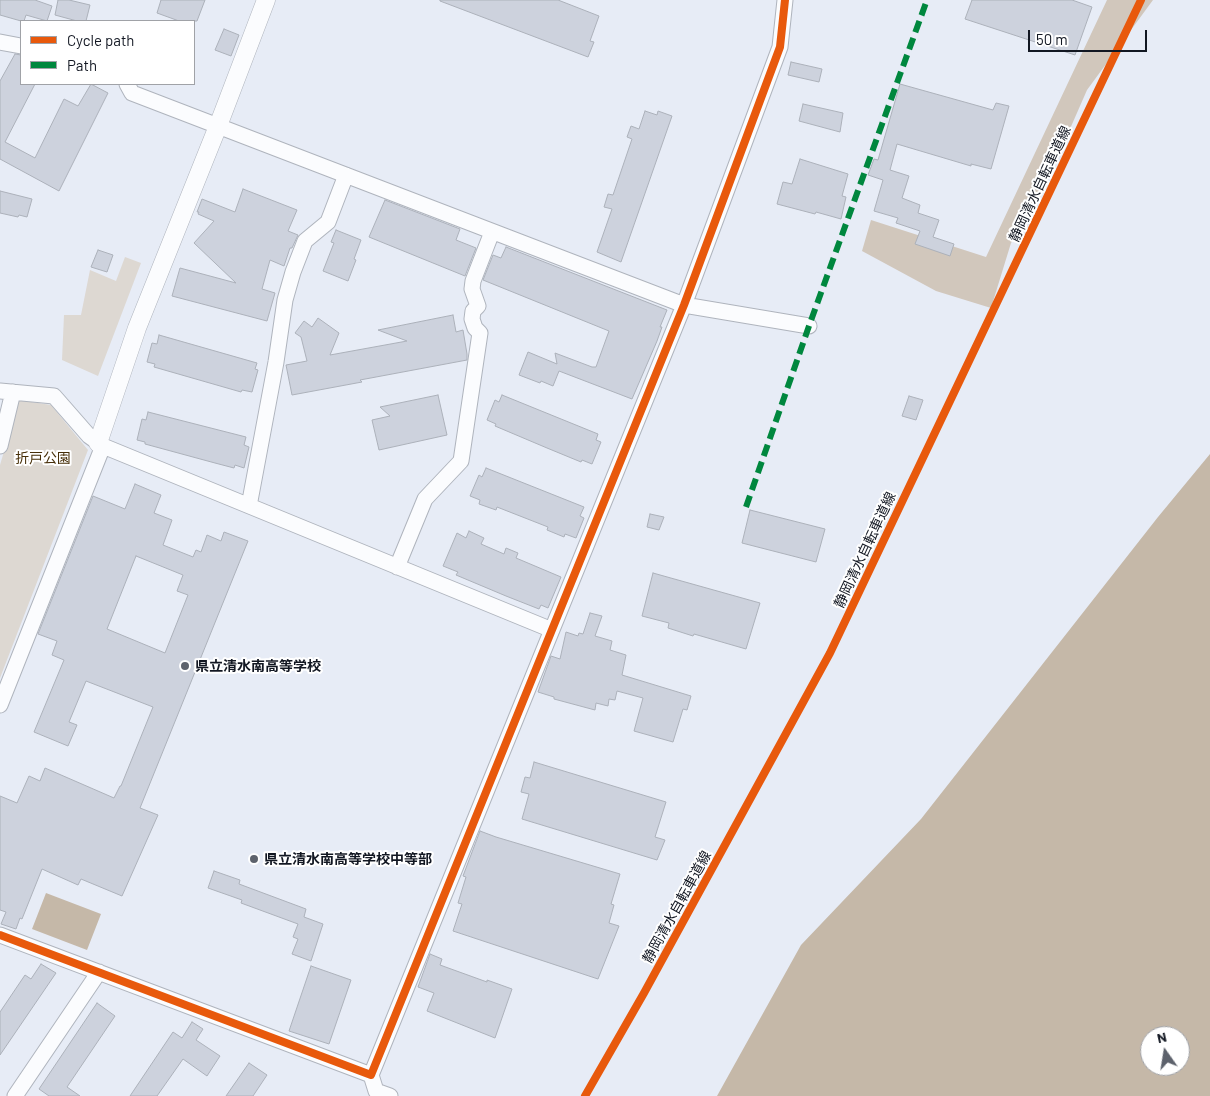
<!DOCTYPE html>
<meta charset="utf-8">
<style>
body{margin:0}
#map{position:relative;width:1210px;height:1096px;overflow:hidden;background:#e7ecf6;font-family:Barlow,sans-serif}
canvas{display:block}
.legend{position:absolute;left:20px;top:20px;width:175px;height:65px;box-sizing:border-box;background:#fff;border:1px solid #a0a2a7;margin:0;padding:6px 9px;list-style:none;font-size:15px;color:#121722}
.legend li{display:flex;align-items:center;gap:10px;height:25px}
.legend b{width:25px;border:1px solid #a0a2a7}
.north{position:absolute;left:1140px;top:1026px;width:50px;height:50px;box-sizing:border-box;background:#fff;border:1px solid #a0a2a7;border-radius:50%;rotate:347deg;font-size:14px;font-weight:700;line-height:20px;text-align:center;color:#121722}
.north::after{content:'';display:block;margin:auto;width:18px;height:22px;background:#5d626c;clip-path:polygon(50% 0,100% 100%,50% 72%,0 100%)}
.scale{position:absolute;left:1028px;top:30px;width:119px;height:22px;box-sizing:border-box;border:2px solid #121722;border-top:0;padding-left:6px;font-size:15px;line-height:18px;white-space:nowrap;color:#121722;-webkit-text-stroke:4px #fff;paint-order:stroke}
</style>
<div id="map">
<canvas width="1210" height="1096"></canvas>
<ul class="legend">
<li><b style="height:6px;background:#e8590c"></b>Cycle path</li>
<li><b style="height:6px;background:#00873e"></b>Path</li>
</ul>
<div class="north">N</div>
<div class="scale">50 m</div>
</div>
<script>
const context = document.querySelector('canvas').getContext('2d');
context.lineJoin = 'round';
function paint(path, color) { context.fillStyle = color; context.fill(path, 'evenodd'); }
const toPath = rows => new Path2D(rows.map(r => 'M' + r).join(''));
function stroke(path, color, width, dash) { context.strokeStyle = color; context.lineWidth = width; context.lineCap = dash ? 'butt' : 'round'; context.setLineDash(dash || []); context.stroke(path); }
function write(font, color, halo, rows, align = 'center') {
  context.font = font + ' Barlow,"Noto Sans JP",sans-serif'; context.lineWidth = 4; context.setLineDash([]); context.textBaseline = 'middle'; context.strokeStyle = halo; context.fillStyle = color; for (const [text, x, y, turn = 0] of rows) {
    context.save(); context.translate(x, y); context.rotate((+turn || 0) * Math.PI / 180); context.textAlign = isNaN(turn) ? turn : align; if (halo) context.strokeText(text, 0, 0); context.fillText(text, 0, 0); context.restore();
  }
}
paint(toPath([
 [125,257,141,263,98,376,62,360,64,315,81,315,90,270,116,281],
 [19,400,51,405,88,450,0,678,0,465]
]), '#ddd8d2');
paint(toPath([
 [1107,0,1153,0,1087,90,1045,186,1011,243,991,308,936,291,862,251,871,220,986,257]
]), '#d1c7bc');
paint(toPath([
 [1210,454,1210,1096,717,1096,801,945,921,819,1158,517],
 [1150,1036,1180,1036,1180,1066,1150,1066],
 [46,893,101,914,87,950,32,929]
]), '#c5b8a8');
const building = toPath([
 [0,0,35,0,52,6,47,21,26,15,24,21,21,21,0,15,0,0],
 [58,0,69,0,90,5,86,21,77,21,55,15,58,0],
 [161,0,205,0,197,21,179,21,157,13,161,0],
 [440,0,558,0,599,16,590,41,594,42,588,57,440,1,440,0],
 [972,0,1072,0,1092,7,1075,55,965,19,972,0],
 [224,29,239,35,231,56,215,50,224,29],
 [15,54,21,55,21,84,35,84,5,142,35,158,64,99,78,106,91,84,108,93,59,191,0,159,0,81,15,54],
 [791,62,822,69,819,82,788,75,791,62],
 [900,84,993,110,996,103,1009,106,991,169,971,164,971,166,897,144,890,170,909,176,902,198,920,205,918,213,939,220,933,237,954,244,950,256,915,244,920,231,896,223,898,218,874,211,883,180,868,175,874,159,878,160,900,84],
 [803,104,843,113,840,132,799,121,803,104],
 [645,111,657,115,658,111,672,116,621,262,597,252,612,209,604,207,608,194,613,195,632,139,627,137,631,126,639,129,645,111],
 [800,159,848,174,842,196,846,197,841,219,816,212,815,214,777,204,783,182,792,184,800,159],
 [243,189,297,210,288,231,298,235,292,248,290,248,284,266,270,260,262,289,275,293,267,321,172,296,180,268,236,283,194,243,214,221,198,214,199,212,197,212,202,199,235,212,243,189],
 [0,191,32,199,27,217,19,215,18,217,0,213,0,191],
 [385,200,460,229,456,240,476,248,465,276,369,237,385,200],
 [336,230,361,240,354,259,356,260,348,281,323,271,334,243,331,242,336,230],
 [506,247,667,310,660,327,662,327,657,341,632,399,559,371,553,386,541,381,540,383,519,375,528,352,557,364,555,353,592,367,596,367,609,331,483,280,493,255,501,258,506,247],
 [98,250,113,255,107,272,91,267,98,250],
 [453,315,456,332,463,330,467,354,467,360,360,380,362,382,292,395,286,365,307,361,301,337,295,333,304,321,312,327,318,318,339,333,330,355,407,341,378,330,453,315],
 [159,335,257,363,255,369,258,370,252,392,242,390,241,392,154,367,155,364,147,362,152,343,157,344,159,335],
 [438,395,447,435,379,450,372,420,390,416,380,407,438,395],
 [502,395,598,434,596,440,601,442,592,464,582,460,581,462,547,448,495,426,496,424,487,420,495,400,499,402,502,395],
 [909,396,923,400,916,420,902,416,909,396],
 [148,412,246,437,244,445,249,447,244,468,235,465,234,468,215,463,145,444,145,442,137,440,142,419,146,420,148,412],
 [486,468,584,507,580,516,584,518,576,538,565,534,564,537,547,530,548,527,497,507,496,510,479,504,480,500,470,496,479,475,482,477,486,468],
 [135,484,161,495,154,513,172,520,163,545,193,557,196,550,201,552,207,535,221,541,224,532,248,541,140,808,158,815,122,896,81,879,78,885,42,869,22,919,20,918,16,929,1,924,6,912,0,910,0,796,17,803,29,776,40,781,45,768,114,798,120,786,121,786,153,707,86,681,69,722,77,725,68,746,34,732,64,660,52,655,57,641,38,634,93,496,125,509,135,484],
 [136,556,183,575,177,591,188,595,165,653,107,629,136,556],
 [750,510,825,529,816,562,742,543,750,510],
 [650,514,664,517,659,530,647,527,650,514],
 [469,531,484,538,481,544,504,554,506,548,518,553,516,558,561,577,548,608,541,605,539,609,506,596,456,575,458,572,443,566,457,533,466,538,469,531],
 [653,573,760,603,746,649,694,634,693,636,668,628,669,623,642,616,653,573],
 [590,613,602,616,595,636,612,641,610,650,626,655,622,675,691,696,687,710,683,709,673,742,634,731,643,698,617,691,615,700,609,699,608,706,596,703,595,710,554,699,554,697,538,692,551,656,560,659,566,632,578,636,579,633,583,634,590,613],
 [534,762,666,802,655,837,665,840,657,860,522,819,529,794,521,792,525,777,530,778,534,762],
 [480,831,496,837,620,874,611,904,614,905,609,923,619,926,598,979,453,931,462,904,458,903,466,877,463,876,480,831],
 [214,871,240,880,239,884,306,909,304,917,323,924,311,961,292,954,298,939,293,937,298,924,241,903,242,900,208,888,214,871],
 [430,954,442,959,440,965,487,982,487,980,512,989,495,1038,427,1011,434,993,418,987,430,954],
 [41,964,56,973,0,1055,0,1012,25,975,31,979,41,964],
 [311,966,351,980,329,1044,289,1031,311,966],
 [97,1003,115,1016,67,1087,80,1096,49,1096,39,1089,97,1003],
 [192,1022,203,1029,196,1040,220,1056,207,1076,183,1059,157,1096,130,1096,173,1032,182,1038,192,1022],
 [249,1063,267,1075,253,1096,226,1096,249,1063]
]);
paint(building, '#cdd2dd');
stroke(building, '#acb1ba', 1);
const minor = toPath([
 [0,42,21,46],
 [127,84,132,93,684,305,809,326],
 [0,391,54,396,89,436,103,446,552,630],
 [0,446,13,392],
 [249,506,276,362,285,300,293,272,305,241,328,222,346,175],
 [397,567,425,499,461,461,480,333,475,328,472,319,473,311,478,306,472,289,473,281,492,232],
 [0,705,103,446],
 [0,935,371,1075,684,305,780,47,785,0],
 [371,1075,376,1091,390,1096],
 [15,1096,99,972]
]);
const tertiary = toPath([
 [98,443,137,328,218,126,266,0]
]);
stroke(minor, '#afb4bd', 17);
stroke(tertiary, '#afb4bd', 19);
stroke(minor, '#fbfcfe', 15);
stroke(tertiary, '#fbfcfe', 18);
stroke(toPath([
 [746,507,809,326,927,0]
]), '#00873e', 6, [12, 6]);
stroke(toPath([
 [0,935,371,1075,684,305,780,47,785,0],
 [585,1096,644,993,830,653,1141,0]
]), '#e8590c', 8);
for (const [x, y, r, color] of [
 [185,666,5,"#5d626c"],
 [254,859,5,"#5d626c"]
]) { const dot = new Path2D(); dot.arc(x, y, r, 0, 2 * Math.PI); context.fillStyle = color; context.fill(dot); stroke(dot, '#fff', 2); }
write('14px', '#121722', '#fff', [
 ["静岡清水自転車道線",1040,184,-65],
 ["静岡清水自転車道線",865,550,-65],
 ["静岡清水自転車道線",677,907,-61]
]);
write('14px', '#472f09', '#fff', [
 ["折戸公園",43,458]
]);
write('bold 14px', '#121722', '#fff', [
 ["県立清水南高等学校",195,666],
 ["県立清水南高等学校中等部",264,859]
], 'left');
</script>
